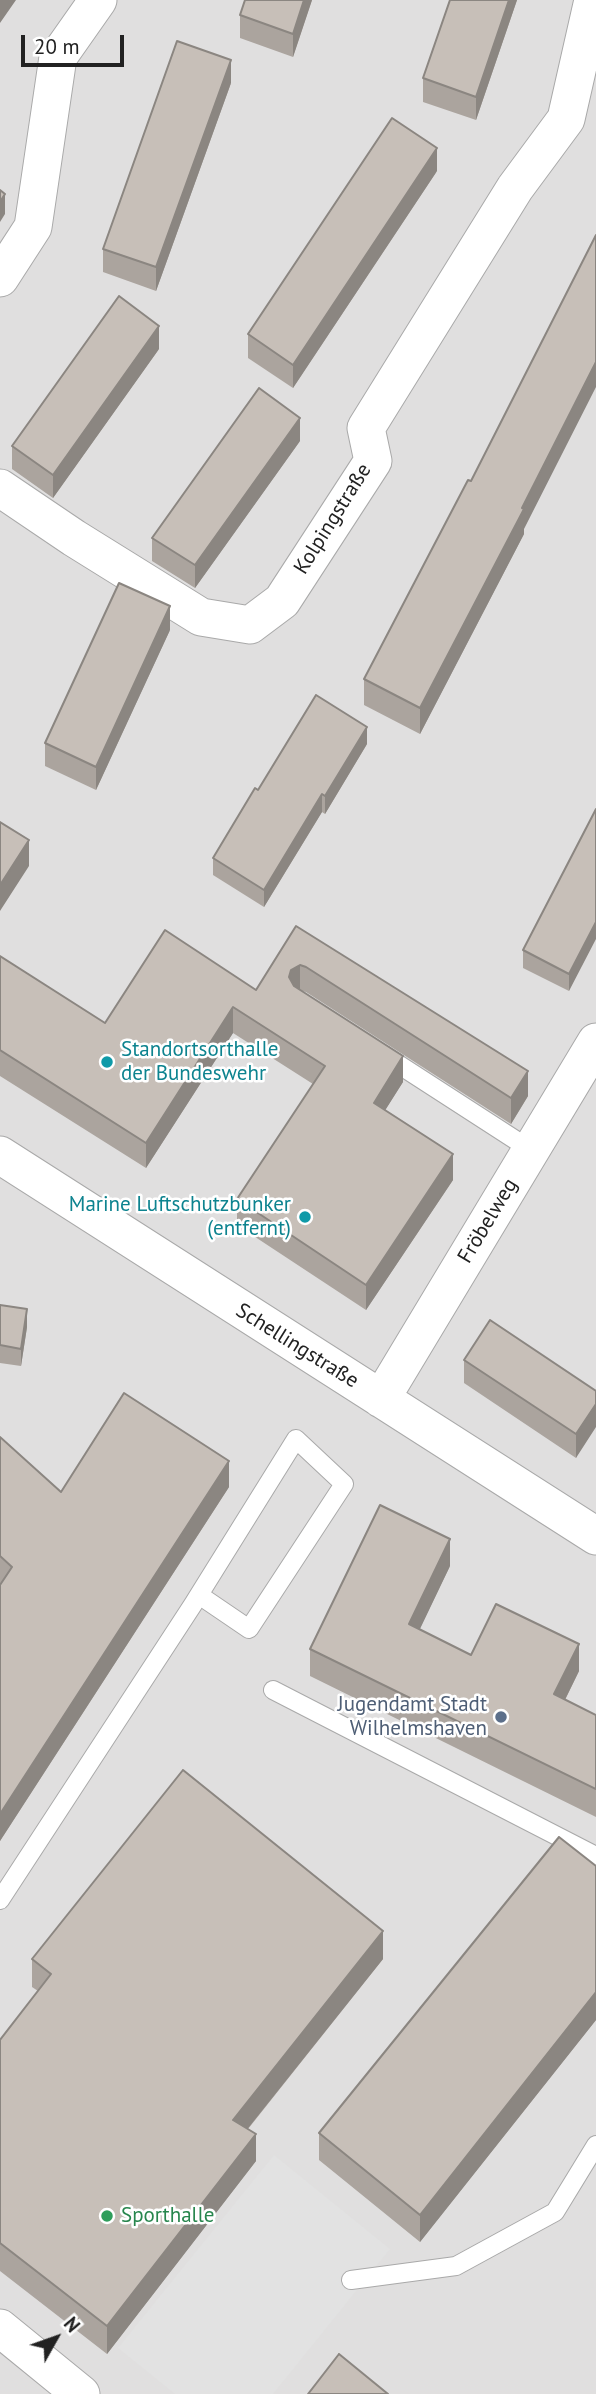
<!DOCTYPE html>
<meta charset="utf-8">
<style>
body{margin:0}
#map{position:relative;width:596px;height:2394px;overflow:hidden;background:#f2efe9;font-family:"PT Sans",sans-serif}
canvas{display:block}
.north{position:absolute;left:21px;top:2303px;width:70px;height:70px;-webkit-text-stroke:5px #fff;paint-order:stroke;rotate:50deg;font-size:19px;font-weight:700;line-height:28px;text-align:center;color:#222}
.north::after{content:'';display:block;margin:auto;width:24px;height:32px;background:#222;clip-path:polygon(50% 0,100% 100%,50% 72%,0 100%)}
.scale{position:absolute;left:21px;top:35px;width:103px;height:32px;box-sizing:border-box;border:4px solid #222;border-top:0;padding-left:9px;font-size:21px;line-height:24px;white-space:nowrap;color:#222;-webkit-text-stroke:5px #fff;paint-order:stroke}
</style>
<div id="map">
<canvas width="596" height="2394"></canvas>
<div class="north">N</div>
<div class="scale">20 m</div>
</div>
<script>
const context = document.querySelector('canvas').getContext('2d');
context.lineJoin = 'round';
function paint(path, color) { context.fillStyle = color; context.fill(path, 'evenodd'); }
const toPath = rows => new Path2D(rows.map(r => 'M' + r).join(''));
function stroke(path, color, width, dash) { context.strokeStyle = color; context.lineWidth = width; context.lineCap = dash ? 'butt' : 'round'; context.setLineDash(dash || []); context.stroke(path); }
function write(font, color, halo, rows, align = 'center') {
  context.font = font + ' "PT Sans",sans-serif'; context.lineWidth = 5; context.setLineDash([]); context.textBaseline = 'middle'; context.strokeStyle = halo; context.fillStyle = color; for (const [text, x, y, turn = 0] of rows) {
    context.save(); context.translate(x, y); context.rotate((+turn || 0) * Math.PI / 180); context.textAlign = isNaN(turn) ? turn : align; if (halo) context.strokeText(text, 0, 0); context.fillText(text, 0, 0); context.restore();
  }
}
paint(toPath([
 [0,0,596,0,596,2394,0,2394]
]), '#e0dfdf');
paint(toPath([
 [274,2155,390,2249,273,2394,175,2394,118,2348]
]), '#e2e2e2');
const lane = toPath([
 [384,1055,531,1150],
 [273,1690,596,1856],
 [0,1900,192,1606,199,1595,249,1629,344,1484,296,1439,192,1606],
 [351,2280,456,2266,555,2212,596,2145]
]);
const street = toPath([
 [0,278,33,227,58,57,98,0],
 [0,488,74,538,201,617,250,625,282,601,373,461,366,428,515,188,566,119,593,0],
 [0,1155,596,1536],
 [381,1399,596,1042],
 [0,2328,81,2394]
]);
stroke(lane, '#a9a9a9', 20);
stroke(street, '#a9a9a9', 39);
stroke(lane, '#fff', 18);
stroke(street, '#fff', 37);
paint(toPath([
 [245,0,312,0,293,57,240,38,240,15],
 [450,0,517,0,476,120,423,102,423,78],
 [231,83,156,291,103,272,103,249],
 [437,171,293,388,248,358,248,334],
 [159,349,53,498,12,469,12,446],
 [300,441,195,588,152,561,152,538],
 [524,529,524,534,420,734,364,705,364,679],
 [170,630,96,790,45,766,45,743],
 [367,744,325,814,322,812,264,907,213,875,213,858,258,790],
 [596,809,569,991,523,968,523,950],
 [296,926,528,1096,511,1124,306,992,302,991,403,1082,385,1110,453,1180,366,1310,237,1225,237,1199,313,1084,233,1033,146,1168,0,1076,0,956,105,1023,256,990],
 [0,1305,27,1327,21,1366,0,1363],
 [464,1360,596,1391,576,1458,464,1383],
 [0,1437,61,1492,229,1487,0,1841,0,1585,1,1584,0,1583],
 [450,1566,419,1630,471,1655,579,1671,565,1700,596,1715,596,1817,310,1676,310,1649],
 [596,1866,596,2020,420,2242,319,2160,319,2133],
 [32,1959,383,1959,248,2129,256,2161,107,2354,0,2271,0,2040,38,1991,32,1987]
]), '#aba49e');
paint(toPath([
 [0,0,16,0,0,23],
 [304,0,312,0,293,57,293,34],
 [509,0,517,0,476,120,476,97],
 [231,60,231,83,156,291,156,267],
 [437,148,437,171,293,388,293,365],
 [5,194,5,214,0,222,0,202],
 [159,326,159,349,53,498,53,475],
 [596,362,596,387,524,529,524,534,420,734,420,708],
 [300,418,300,441,195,588,195,565],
 [170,606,170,630,96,790,96,767],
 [367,727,367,744,325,814,325,796],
 [322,794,322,812,264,907,264,890],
 [29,840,29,866,0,911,0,885],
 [596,922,596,939,569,991,569,974],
 [300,965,300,991,291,995,289,977,291,970],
 [233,1007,233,1033,146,1168,146,1143],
 [403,1056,403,1082,374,1128,374,1103],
 [528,1071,528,1096,511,1124,511,1098],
 [453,1154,453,1180,366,1310,366,1285],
 [27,1309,27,1327,21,1366,21,1349],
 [596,1404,596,1427,576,1458,576,1434],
 [229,1461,229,1487,0,1841,0,1814],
 [450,1539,450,1566,409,1652,409,1624],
 [579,1644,579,1671,554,1722,554,1694],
 [383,1931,383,1959,233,2147,233,2120],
 [596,1992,596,2020,420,2242,420,2215],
 [256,2134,256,2161,107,2354,107,2326]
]), '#8b8681');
const building = toPath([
 [245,0,304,0,293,34,240,15,245,0],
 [450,0,509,0,476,97,423,78,450,0],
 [177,41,231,60,156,267,103,249,177,41],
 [392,118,437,148,293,365,248,334,392,118],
 [0,190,5,194,0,202,0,190],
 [596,235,596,362,522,508,524,509,420,708,364,679,468,480,471,481,596,235],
 [119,296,159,326,53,475,12,446,119,296],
 [259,388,300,418,195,565,152,538,259,388],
 [119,583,170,606,96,767,45,743,119,583],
 [316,695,367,727,325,796,322,794,264,890,213,858,255,788,258,790,316,695],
 [596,809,596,922,569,974,523,950,596,809],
 [0,822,29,840,0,885,0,822],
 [296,926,528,1071,511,1098,306,967,300,965,291,970,289,977,294,986,403,1056,374,1103,453,1154,366,1285,237,1199,325,1066,233,1007,146,1143,0,1050,0,956,105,1023,165,930,256,990,296,926],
 [0,1305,27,1309,21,1349,0,1345,0,1305],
 [490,1320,596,1391,596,1404,576,1434,464,1360,490,1320],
 [124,1393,229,1461,0,1814,0,1585,12,1567,0,1556,0,1437,61,1492,124,1393],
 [380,1505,450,1539,409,1624,471,1655,496,1604,579,1644,554,1694,596,1715,596,1789,310,1649,380,1505],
 [183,1770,383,1931,233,2120,256,2134,107,2326,0,2243,0,2040,51,1974,32,1959,183,1770],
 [559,1837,596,1866,596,1992,420,2215,319,2133,559,1837],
 [339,2354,388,2394,308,2394,339,2354]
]);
paint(building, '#c7bfb8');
stroke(building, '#8b8681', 2);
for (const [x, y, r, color] of [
 [107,1062,7,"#0f9aa8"],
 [305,1217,7,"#0f9aa8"],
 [501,1717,7,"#5c6f8a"],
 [107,2216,7,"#2e9e5b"]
]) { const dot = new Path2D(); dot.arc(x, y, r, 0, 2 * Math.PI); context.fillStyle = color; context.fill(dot); stroke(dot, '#fff', 2.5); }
write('21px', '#222', '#fff', [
 ["Kolpingstraße",333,519,-58],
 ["Fröbelweg",488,1221,-59],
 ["Schellingstraße",297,1346,32]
]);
write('21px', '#0d838f', '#fff', [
 ["Standortsorthalle",121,1050],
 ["der Bundeswehr",121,1074],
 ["Marine Luftschutzbunker",291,1205,"right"],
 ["(entfernt)",291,1229,"right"]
], 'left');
write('21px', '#4e5e75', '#fff', [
 ["Jugendamt Stadt",487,1705],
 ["Wilhelmshaven",487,1729]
], 'right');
write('21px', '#27864d', '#fff', [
 ["Sporthalle",121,2216]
], 'left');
</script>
